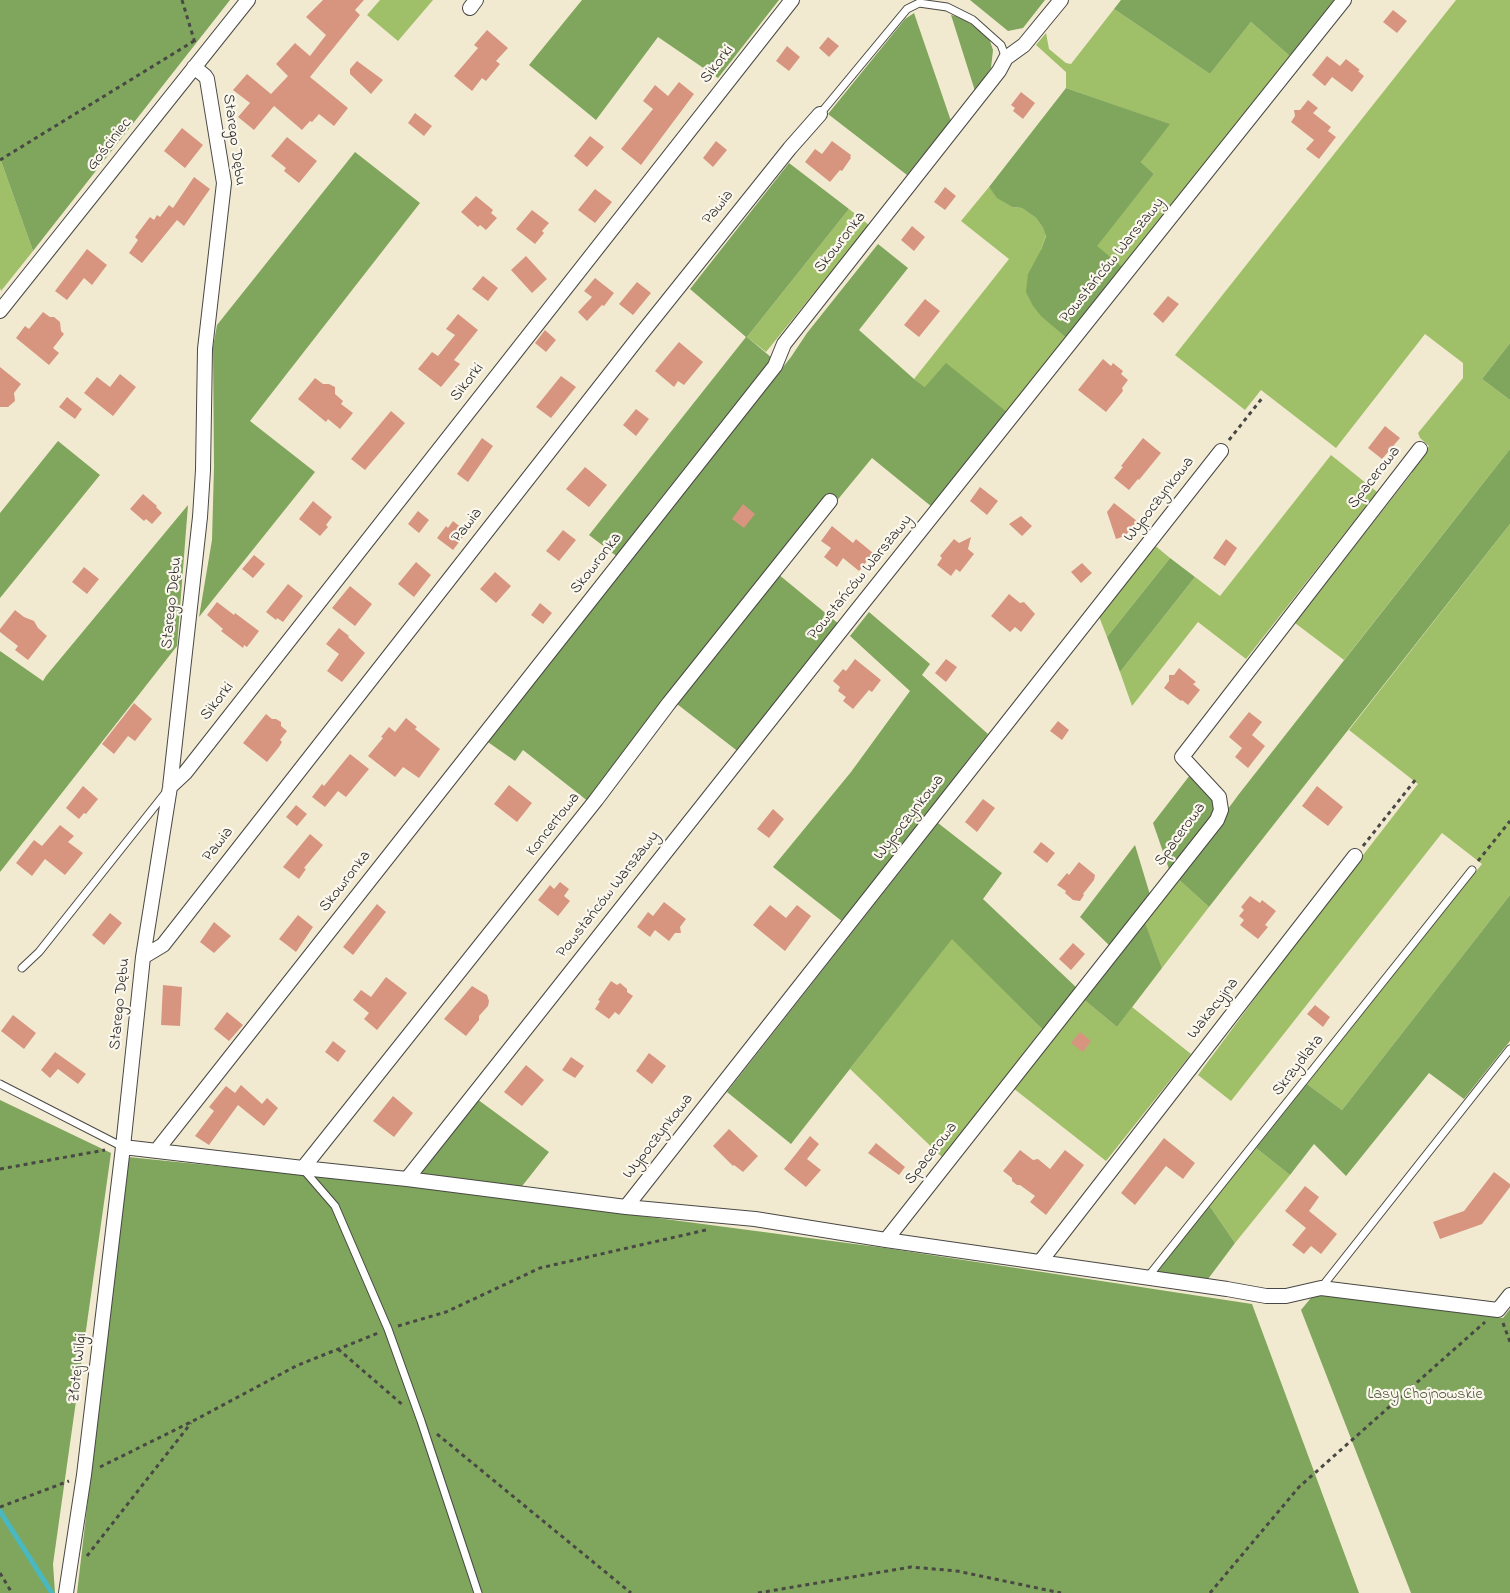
<!DOCTYPE html>
<meta charset="utf-8">
<style>
body{margin:0}
canvas{display:block;background:#f1ead0}
</style>
<canvas width="1510" height="1593"></canvas>
<script>
const context = document.querySelector('canvas').getContext('2d');
context.lineJoin = 'round';
function paint(path, color) { context.fillStyle = color; context.fill(path, 'evenodd'); }
const toPath = rows => new Path2D(rows.map(r => 'M' + r).join(''));
function stroke(path, color, width, dash) { context.strokeStyle = color; context.lineWidth = width; context.lineCap = dash ? 'butt' : 'round'; context.setLineDash(dash || []); context.stroke(path); }
function write(font, color, halo, rows, align = 'center') {
  context.font = font + ' "Indie Flower",sans-serif'; context.lineWidth = 4.5; context.setLineDash([]); context.textBaseline = 'middle'; context.strokeStyle = halo; context.fillStyle = color; for (const [text, x, y, turn = 0] of rows) {
    context.save(); context.translate(x, y); context.rotate((+turn || 0) * Math.PI / 180); context.textAlign = isNaN(turn) ? turn : align; if (halo) context.strokeText(text, 0, 0); context.fillText(text, 0, 0); context.restore();
  }
}
paint(toPath([
 [380,0,433,0,398,41,367,15],
 [1456,0,1510,0,1510,343,1482,379,1510,400,1510,449,1344,660,1295,623,1412,473,1411,469,1429,446,1420,438,1418,433,1463,378,1463,363,1425,334,1336,448,1261,390,1245,410,1175,355],
 [1114,9,1210,74,1251,22,1292,58,1124,268,1096,246,1154,174,1141,162,1169,124,1066,88,1066,72,1036,45,1046,33,1049,49,1066,63,1071,64],
 [0,158,33,251,1,291,0,288],
 [989,187,998,198,1012,207,1022,208,1036,218,1043,228,1046,235,1041,250,1068,339,1008,413,925,387,914,379,1009,259,961,221],
 [849,209,869,225,766,352,747,337],
 [1331,455,1377,492,1246,659,1198,622,1132,706,1120,672,1195,577,1220,596],
 [1510,524,1510,895,1342,1110,1307,1084,1482,864,1442,833,1231,1101,1198,1075,1319,912,1418,784,1349,730],
 [1153,544,1170,558,1107,637,1098,614],
 [1177,878,1209,907,1162,968,1144,921],
 [952,938,1042,1029,943,1158,850,1069],
 [1082,998,1117,1027,1132,1007,1191,1054,1106,1161,1013,1088],
 [1256,1148,1290,1175,1235,1243,1209,1205]
]), '#9fbf68');
paint(toPath([
 [0,0,230,0,33,251,0,158],
 [582,0,779,0,718,78,658,37,596,120,529,65],
 [970,0,1045,0,1023,28,1008,31],
 [1121,0,1337,0,1292,58,1251,22,1210,74,1114,9],
 [914,13,951,121,907,175,828,114,905,19],
 [951,15,963,18,989,38,993,50,991,68,975,91],
 [1066,88,1170,124,1141,162,1154,174,1097,246,1124,268,1068,339,1041,316,1033,306,1026,292,1028,274,1041,250,1046,236,1043,228,1036,218,1022,208,1012,207,997,198,989,187],
 [355,152,420,203,250,421,315,472,199,617,212,540,214,467,213,347,217,325],
 [789,163,849,209,747,337,772,358,649,513,651,515,619,558,589,535,746,337,690,289],
 [878,244,908,268,859,330,914,379,925,387,946,363,1008,413,932,507,872,458,589,802,523,750,515,761,485,740,791,357,807,333],
 [1510,343,1510,400,1482,379],
 [58,441,100,475,0,598,0,513],
 [1510,449,1510,524,1209,907,1177,878,1239,794],
 [188,505,177,646,0,872,0,651,43,681,46,676],
 [1170,558,1195,577,1120,672,1107,637],
 [778,574,840,625,740,753,677,704],
 [869,612,930,664,922,675,988,734,843,922,773,867,851,772,910,691,850,636],
 [1190,775,1214,798,1215,815,1170,872,1153,823],
 [938,823,1002,873,983,899,1078,989,1045,1032,952,939,791,1144,727,1092],
 [1135,845,1151,898,1111,947,1080,917],
 [1510,895,1510,1041,1464,1099,1429,1073,1346,1176,1314,1144,1290,1175,1256,1148,1307,1084,1342,1110],
 [1144,920,1162,968,1117,1027,1082,998],
 [477,1099,549,1152,519,1190,415,1176],
 [0,1100,111,1153,53,1564,55,1593,0,1593],
 [128,1157,414,1186,885,1248,1252,1304,1359,1593,77,1593],
 [1209,1205,1235,1243,1208,1279,1157,1272],
 [1315,1293,1503,1318,1510,1309,1510,1593,1411,1593,1301,1310]
]), '#7fa65c');
stroke(toPath([
 [0,1511,52,1593]
]), '#49b8c1', 5);
paint(toPath([
 [323,0,364,0,355,10,360,15,310,77,348,108,334,126,319,114,312,122,310,121,302,130,274,106,254,130,238,117,250,103,233,90,247,74,271,94,288,76,276,64,295,43,310,56,326,35,306,17],
 [1393,10,1407,21,1397,33,1383,22],
 [487,30,508,48,496,61,500,64,486,81,482,78,472,91,454,76,478,48,474,45],
 [828,37,839,46,829,57,819,48],
 [787,46,800,57,789,71,776,61],
 [1327,56,1340,66,1346,59,1360,70,1358,71,1364,76,1352,92,1332,77,1325,86,1312,75],
 [357,61,383,80,371,94,350,74,350,69],
 [679,82,694,94,641,165,621,149,653,109,643,101,655,85,668,96],
 [1021,92,1035,103,1023,119,1013,111,1015,108,1011,105],
 [1308,100,1318,108,1313,113,1331,127,1328,131,1336,137,1319,159,1306,149,1314,140,1291,122,1295,116,1294,110,1300,110],
 [415,113,432,126,424,136,408,123],
 [182,128,203,145,185,168,164,151],
 [590,136,604,147,587,167,574,156],
 [287,137,317,161,299,183,284,171,286,168,271,156],
 [716,141,727,150,713,167,703,158],
 [832,141,851,155,850,157,851,158,842,171,840,170,830,182,805,162,815,149,822,154],
 [194,177,210,189,184,226,177,220,142,263,129,253,138,240,135,237,150,217,154,220,157,215,160,217,169,205,173,208],
 [945,187,956,196,945,210,934,202],
 [595,189,612,202,595,223,578,210],
 [476,196,493,210,491,213,497,218,486,230,480,225,478,227,461,212],
 [532,210,549,223,542,231,544,233,535,244,516,229],
 [912,226,925,237,914,251,901,240],
 [87,249,107,265,92,285,84,278,67,300,55,291],
 [526,256,547,279,532,293,511,270],
 [483,276,498,288,488,301,472,289],
 [595,278,614,293,604,306,602,305,587,321,578,312,592,297,584,291],
 [637,282,651,293,633,315,619,304],
 [1168,296,1179,304,1163,323,1153,314],
 [925,299,940,311,919,337,904,325],
 [43,312,50,317,54,317,60,322,61,331,64,334,53,348,59,353,49,365,16,338,25,326,29,329],
 [458,314,478,330,454,360,460,364,441,387,418,369,432,352,438,356,455,335,446,329],
 [545,330,556,340,546,352,535,343],
 [679,342,703,362,684,385,678,381,674,387,655,371],
 [1103,359,1111,366,1113,363,1123,371,1121,374,1128,380,1122,388,1123,391,1106,412,1078,390],
 [0,367,21,384,14,393,15,401,8,407,0,407],
 [120,374,136,387,113,416,84,393,97,377,110,387],
 [561,376,576,387,551,418,536,407],
 [315,378,323,384,329,384,335,387,335,394,343,401,341,404,353,413,340,429,328,419,326,422,298,399],
 [67,397,82,409,75,419,59,407],
 [636,409,649,419,636,436,623,425],
 [391,411,405,423,365,470,351,459],
 [1385,426,1400,438,1382,459,1368,448],
 [482,438,493,446,468,482,457,474],
 [1143,438,1161,453,1139,480,1138,479,1129,490,1114,478,1123,467,1121,466],
 [585,467,607,485,589,507,566,489],
 [980,487,998,501,987,515,970,501],
 [143,494,157,506,156,507,162,513,152,524,146,519,144,521,130,509],
 [313,501,332,517,326,525,328,527,320,536,299,519],
 [1114,503,1137,521,1125,536,1116,539,1107,512],
 [743,504,755,514,744,528,732,519],
 [418,511,429,520,419,533,408,524],
 [1021,516,1032,526,1022,536,1009,524],
 [453,521,467,532,453,550,437,538,446,526,448,528],
 [832,526,853,543,856,539,873,553,859,571,843,558,837,567,824,557,831,548,821,541],
 [563,530,576,540,559,561,546,551],
 [971,537,968,549,974,554,960,572,956,569,951,576,937,565,942,558,940,556,954,539,959,543],
 [1226,539,1237,548,1225,566,1213,558],
 [254,555,265,564,253,578,242,569],
 [416,562,431,575,414,597,398,584],
 [1082,563,1092,573,1081,583,1071,572],
 [84,567,99,579,87,594,72,582],
 [495,572,511,586,496,603,480,589],
 [288,584,303,596,283,622,277,618,276,620,266,612],
 [350,586,372,604,355,626,332,608],
 [1009,594,1020,603,1024,602,1035,614,1021,632,1015,627,1010,632,991,616],
 [217,602,234,615,235,613,259,631,247,647,244,645,243,648,221,631,223,629,207,615],
 [540,603,552,613,543,624,531,615],
 [15,610,24,617,34,621,38,628,47,636,28,660,15,650,18,646,0,632,0,629],
 [339,628,349,636,348,637,365,653,342,682,327,671,339,654,326,644],
 [855,659,881,680,872,692,869,690,853,709,843,701,846,697,838,691,840,687,833,681,843,669,846,671],
 [946,659,957,667,946,682,935,673],
 [1179,668,1196,682,1193,684,1200,690,1188,705,1182,700,1181,701,1164,688,1169,681,1169,675,1174,675],
 [134,703,152,719,135,741,128,736,114,754,102,744],
 [1249,712,1262,722,1252,735,1265,746,1248,768,1235,757,1242,748,1229,737],
 [266,714,272,719,276,719,281,722,281,726,287,731,280,740,282,742,279,747,267,762,243,743],
 [406,718,417,727,415,729,440,749,419,778,403,767,395,777,368,756,383,738,381,737,389,727,395,732],
 [1058,721,1069,730,1062,740,1050,731],
 [350,754,369,769,346,797,338,791,325,807,312,797,322,784,324,786],
 [509,785,532,803,517,822,494,804],
 [83,786,98,799,86,814,84,813,79,819,66,808],
 [1317,786,1343,807,1328,826,1302,806],
 [983,799,995,808,977,832,965,822],
 [296,805,307,814,297,826,286,817],
 [773,809,784,819,769,838,757,829],
 [60,825,74,836,68,842,83,853,65,875,45,859,32,876,16,863,34,840,42,846],
 [310,834,323,845,304,868,306,869,299,879,283,867],
 [1041,842,1055,853,1047,863,1033,852],
 [1079,862,1095,875,1094,880,1083,894,1084,895,1080,901,1073,900,1065,893,1066,891,1057,885,1067,873,1069,875],
 [560,882,569,889,564,896,570,901,558,916,538,900,550,885,554,889],
 [1250,896,1260,903,1262,900,1276,911,1265,925,1268,927,1258,939,1240,925,1244,920,1239,916,1244,910,1241,907],
 [664,902,686,919,680,927,681,933,675,933,669,941,655,930,650,937,637,927,648,912,653,916],
 [377,904,386,912,353,955,343,947],
 [770,905,786,918,797,905,811,916,785,951,753,925],
 [110,913,122,923,104,945,92,935],
 [298,915,313,927,296,952,279,939],
 [214,922,231,936,214,953,200,942],
 [1073,943,1085,954,1071,970,1059,959],
 [386,977,407,993,377,1030,364,1019,369,1013,353,1000,361,990,371,997],
 [611,981,617,985,620,983,627,989,627,992,633,996,619,1015,615,1012,609,1019,595,1009,600,1001,598,1000],
 [163,985,182,987,180,1026,161,1025],
 [472,986,487,995,489,1001,488,1006,479,1016,479,1020,466,1036,444,1019],
 [1315,1005,1330,1017,1323,1027,1307,1014],
 [227,1012,243,1025,229,1041,214,1029],
 [13,1015,36,1033,24,1049,1,1031],
 [1080,1032,1091,1041,1083,1052,1071,1043],
 [333,1041,346,1051,338,1062,325,1052],
 [55,1052,86,1074,78,1084,58,1069,50,1078,41,1070],
 [649,1053,666,1066,652,1084,636,1071],
 [571,1057,584,1066,575,1078,562,1070],
 [526,1065,544,1080,522,1106,504,1092],
 [241,1085,262,1104,267,1098,278,1108,264,1126,238,1105,209,1145,195,1136,214,1111,209,1107,226,1086,235,1093],
 [393,1096,413,1113,394,1137,373,1121],
 [729,1129,758,1156,743,1172,734,1165,733,1166,713,1146],
 [810,1136,819,1144,807,1159,821,1170,806,1187,784,1169],
 [1164,1138,1195,1163,1183,1179,1166,1166,1135,1205,1121,1193],
 [876,1143,905,1167,899,1175,868,1153],
 [1020,1150,1033,1160,1038,1159,1050,1169,1065,1150,1084,1165,1046,1215,1030,1202,1035,1196,1020,1185,1017,1185,1012,1181,1012,1178,1003,1171],
 [1494,1172,1510,1184,1510,1187,1482,1224,1440,1239,1433,1222,1464,1211],
 [1305,1186,1319,1197,1309,1211,1337,1234,1321,1254,1311,1246,1304,1254,1292,1245,1306,1228,1285,1211]
]), '#d79580');
const lane = toPath([
 [820,114,907,9,919,3,947,7,973,20,1001,45,1006,58],
 [22,968,39,952,167,791],
 [0,1084,123,1147],
 [303,1169,335,1206,388,1329,421,1421,478,1593],
 [1147,1278,1472,870],
 [1321,1288,1510,1049]
]);
const street = toPath([
 [470,8,476,0],
 [0,311,248,0],
 [170,787,185,773,792,0],
 [143,957,163,945,642,333,790,148,820,114],
 [123,1147,303,1168,407,1179,626,1207,755,1219,886,1240,1227,1289,1266,1296,1286,1296,1321,1288,1498,1310,1510,1295],
 [157,1150,775,366,784,344,999,71,1006,58,1024,45,1061,0],
 [303,1168,596,800,669,703,830,501],
 [407,1179,854,614,1344,0],
 [626,1207,1221,451],
 [886,1240,1217,820,1221,810,1219,797,1182,757,1420,449],
 [1040,1262,1355,856],
 [66,1593,84,1475,123,1147,143,957,170,787,200,517,203,470,205,349,224,183,207,79,205,76,194,67]
]);
stroke(lane, '#494844', 9);
stroke(street, '#494844', 16);
stroke(toPath([
 [182,0,195,43],
 [0,160,194,41],
 [1229,440,1263,397],
 [1363,846,1416,779],
 [1478,861,1510,821],
 [0,1169,105,1150],
 [1503,1323,1510,1342],
 [398,1326,446,1312,540,1268,706,1230],
 [338,1349,404,1406],
 [437,1434,631,1593],
 [100,1467,193,1421,296,1366,378,1333],
 [0,1507,69,1481],
 [87,1556,191,1423],
 [0,1573,12,1593],
 [758,1593,911,1567,957,1571,1061,1593],
 [1210,1593,1299,1487,1485,1322]
]), '#494844', 3, [4, 4]);
stroke(lane, '#fff', 7);
stroke(street, '#fff', 14);
write('16px', '#2b2b2b', '#fbf7ec', [
 ["Sikorki",718,65,-52],
 ["Starego Dębu",233,140,82],
 ["Gościniec",110,145,-52],
 ["Pawia",719,208,-51],
 ["Skowronka",841,243,-52],
 ["Powstańców Warszawy",1113,261,-51],
 ["Sikorki",468,383,-52],
 ["Spacerowa",1375,478,-52],
 ["Wypoczynkowa",1160,500,-52],
 ["Pawia",468,526,-52],
 ["Skowronka",597,564,-52],
 ["Powstańców Warszawy",861,578,-51],
 ["Starego Dębu",173,603,-84],
 ["Sikorki",218,702,-52],
 ["Wypoczynkowa",910,818,-52],
 ["Koncertowa",554,825,-52],
 ["Spacerowa",1181,835,-54],
 ["Pawia",219,845,-52],
 ["Skowronka",346,882,-52],
 ["Powstańców Warszawy",609,895,-52],
 ["Starego Dębu",121,1004,-84],
 ["Wakacyjna",1214,1009,-52],
 ["Skrzydlata",1299,1066,-52],
 ["Wypoczynkowa",659,1137,-52],
 ["Spacerowa",932,1154,-52],
 ["Złotej Wilgi",79,1368,-84]
]);
write('16px', '#4e573d', '#fbf7ec', [
 ["Lasy Chojnowskie",1425,1395]
]);
</script>
